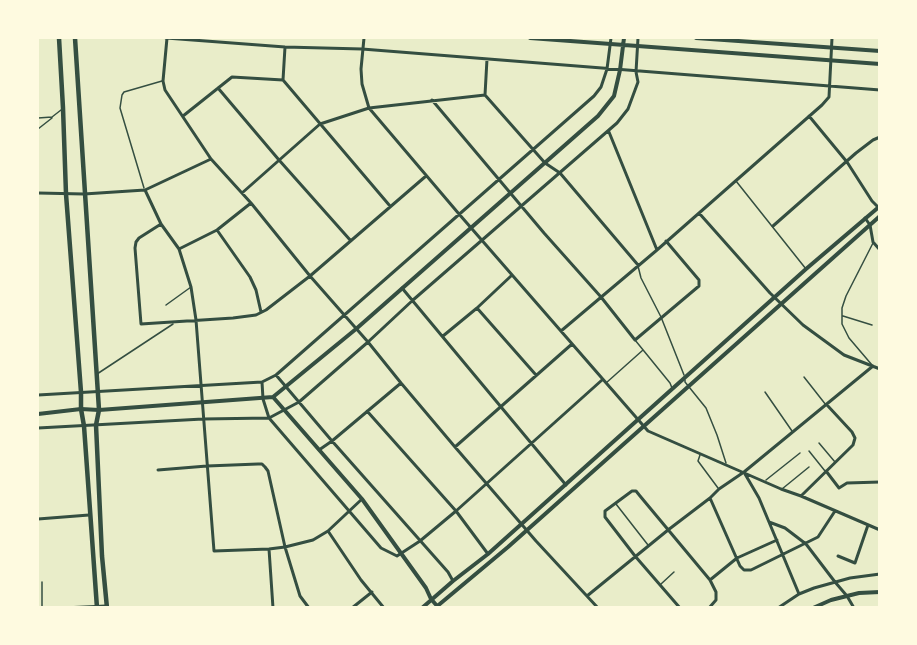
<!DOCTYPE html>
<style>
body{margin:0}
#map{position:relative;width:917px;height:645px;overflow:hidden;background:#e9edc9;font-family:"Source Sans 3",sans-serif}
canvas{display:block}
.frame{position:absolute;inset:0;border:39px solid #fefae0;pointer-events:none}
</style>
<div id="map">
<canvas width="917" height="645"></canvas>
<div class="frame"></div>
</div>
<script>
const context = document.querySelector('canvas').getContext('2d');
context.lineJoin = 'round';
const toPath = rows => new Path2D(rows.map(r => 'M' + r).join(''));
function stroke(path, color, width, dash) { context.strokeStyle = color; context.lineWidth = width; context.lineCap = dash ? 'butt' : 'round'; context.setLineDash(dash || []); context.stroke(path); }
stroke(toPath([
 [38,118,52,117,61,110],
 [38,129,52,118],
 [736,181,806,269],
 [144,188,120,108,122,95,124,92,162,81],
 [638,266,641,278,661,317,684,375],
 [166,305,191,287],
 [843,316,872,325],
 [635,340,670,383,672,388],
 [872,365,849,338,842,324,842,308,846,296,873,243],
 [97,374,173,324],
 [804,377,826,405],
 [685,380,685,382,706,408,717,435,726,463],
 [606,383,643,350],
 [765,392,792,431],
 [819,443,835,462],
 [809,451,825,471],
 [700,455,698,461,718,488],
 [766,480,800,453],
 [782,489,809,467],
 [616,504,648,545],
 [42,582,42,608],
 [661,584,674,572]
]), '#344e41', 1.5);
stroke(toPath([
 [166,38,285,47,362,49,880,90],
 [167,38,163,81,165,90,211,159],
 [364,38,361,69,362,84,369,108,459,214,648,431,781,489,801,496,880,530],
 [285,47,283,80,390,206],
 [487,59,485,95,545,163,560,173,638,265],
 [218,88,279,160,351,241],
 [432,100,544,233,601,297,635,340,699,286,699,280,666,241],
 [183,116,232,77,283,80],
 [809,116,847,162,872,201,878,207],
 [609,132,657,250],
 [145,190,161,224,179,249,191,287,196,320,214,551,269,549,285,547,313,540,328,531,361,580,384,608],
 [38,193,84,194,145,190,211,159,251,203,310,276,368,342,401,383,455,447,536,541,598,608],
 [242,193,320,124,369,108,485,95],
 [699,213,770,293,803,325,844,355,880,369],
 [865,218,870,225,873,242,880,250],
 [161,224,139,238,136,242,135,248,141,324,233,318,256,315,266,310,310,276,426,176],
 [773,226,856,153,873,140,880,137],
 [217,230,250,277,256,290,261,312],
 [179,249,217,230,251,203],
 [402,288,566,485],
 [477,308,536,375],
 [561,331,657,250,822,105,829,97,832,38],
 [443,336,477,308,511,276],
 [276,375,332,441,448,572,453,581],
 [262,382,263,399,269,418,381,548,397,556,420,541,456,511,602,380],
 [38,395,262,382,276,375,594,96,601,87,607,69,611,38],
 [367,411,456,511,488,554],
 [38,428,203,419,269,418,299,402,368,342,413,300,617,123,628,109,638,82,636,72,638,38],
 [455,447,572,344],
 [319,450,332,441,401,383],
 [158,470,207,466,258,464,262,464,265,467,268,471,285,547,300,596,309,608],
 [826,471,839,488,847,483,880,482],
 [745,474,759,498,769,522,785,528,806,544,835,582,847,596,854,608],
 [801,496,853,445,855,438,852,432,827,405],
 [710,498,740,566,744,570,751,570,818,537,835,511],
 [38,519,89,515],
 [769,522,799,594],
 [328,531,362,499],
 [269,549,273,608],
 [838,556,855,563,868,525],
 [710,580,737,558,777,540],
 [587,596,668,530,710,498,719,489,744,472,873,366],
 [63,608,106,606],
 [352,608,372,592],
 [680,608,635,556,605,517,605,511,632,491,636,491,640,496,710,580,716,592,716,600,709,608],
 [778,608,799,594,814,588,850,578,880,574]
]), '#344e41', 3);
stroke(toPath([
 [530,38,880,64],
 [696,38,880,51],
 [273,397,362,499,426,588,431,599,438,607],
 [38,414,81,409,99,410,273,397,356,329,598,116,614,96,620,70,624,38],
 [422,608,453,581,488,554,806,269,880,206],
 [435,608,508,547,880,216],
 [813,608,831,600,859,593,880,592]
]), '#344e41', 4);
stroke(toPath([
 [59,38,63,108,66,194,81,392,81,409,84,426,97,608],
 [75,38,99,410,96,425,102,556,107,608]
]), '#344e41', 4.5);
</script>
